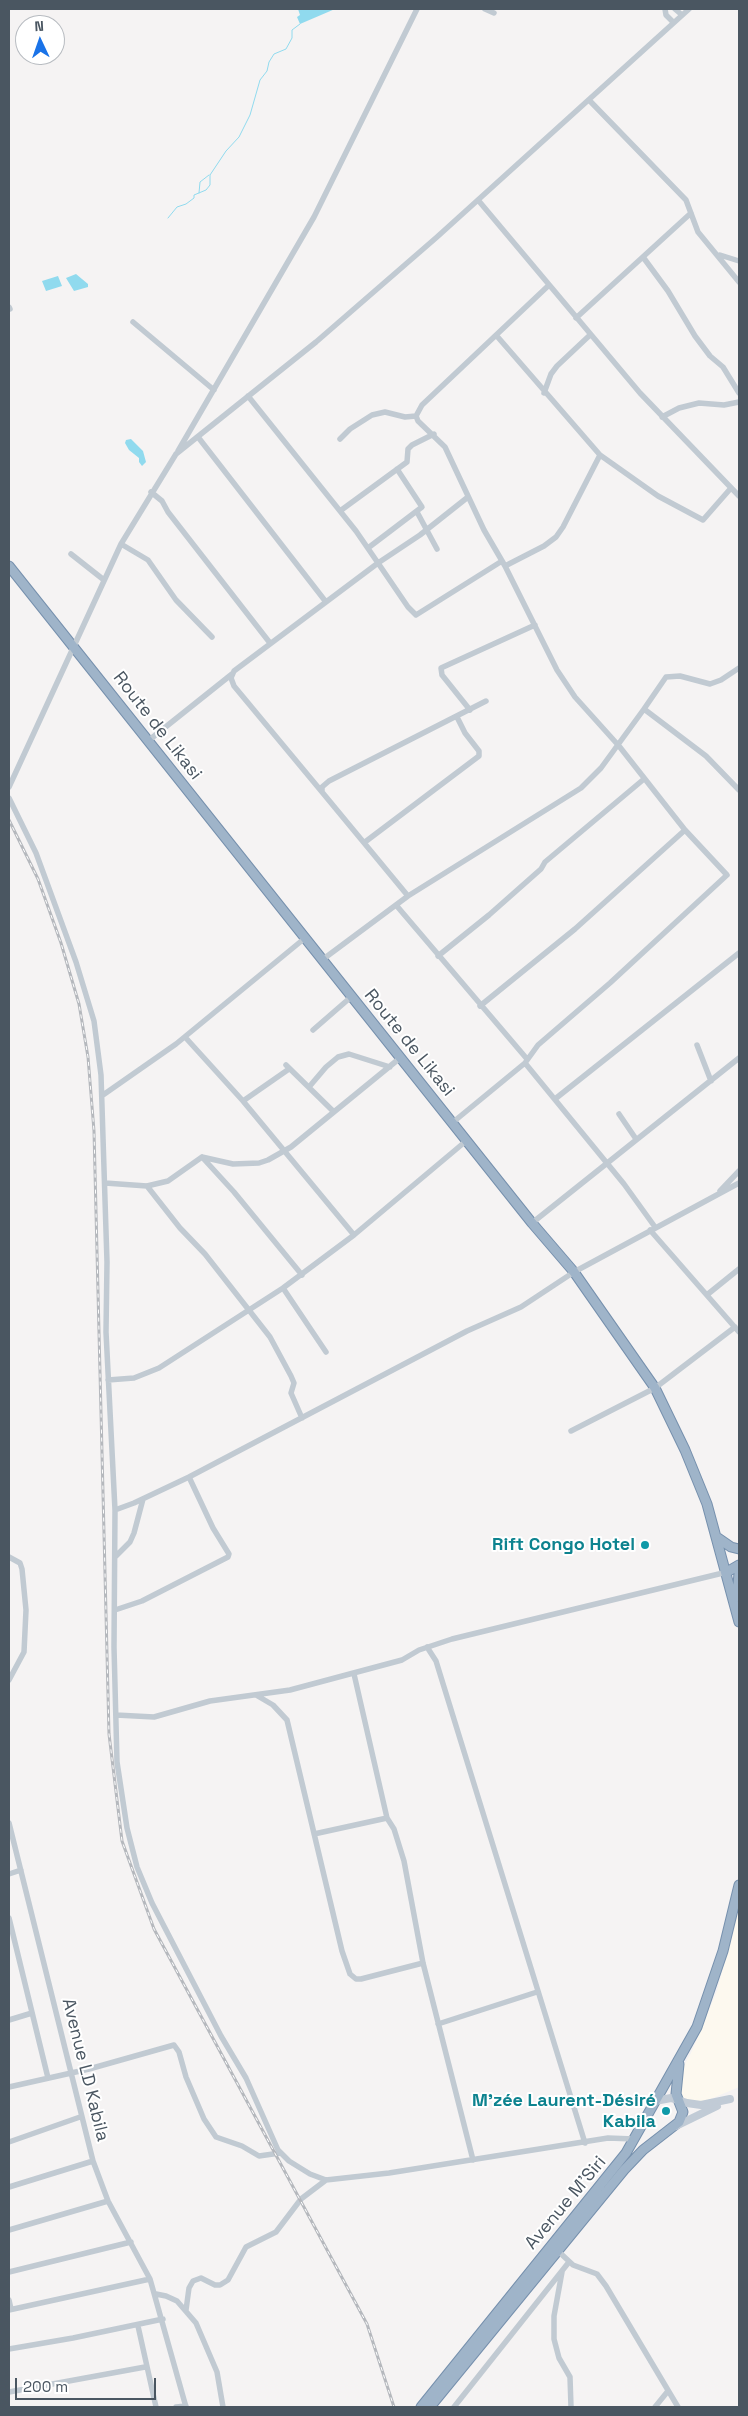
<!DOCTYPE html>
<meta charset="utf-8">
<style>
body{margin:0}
#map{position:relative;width:748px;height:2416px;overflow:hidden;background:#f5f3f3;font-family:"Space Grotesk",sans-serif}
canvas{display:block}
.frame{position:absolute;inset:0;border:10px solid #4a5661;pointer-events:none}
.north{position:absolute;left:15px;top:15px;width:50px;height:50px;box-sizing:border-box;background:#fff;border:1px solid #b7bbc0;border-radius:50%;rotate:357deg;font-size:14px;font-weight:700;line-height:20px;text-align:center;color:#4a5661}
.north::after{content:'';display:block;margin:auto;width:18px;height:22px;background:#1a73e8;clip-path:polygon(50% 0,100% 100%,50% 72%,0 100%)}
.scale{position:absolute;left:15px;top:2378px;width:141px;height:22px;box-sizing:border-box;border:2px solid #4a5661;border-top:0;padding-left:6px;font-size:15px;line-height:18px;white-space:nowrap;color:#4a5661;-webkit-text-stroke:4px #fff;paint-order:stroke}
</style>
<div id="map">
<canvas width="748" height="2416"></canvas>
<div class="frame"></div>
<div class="north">N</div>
<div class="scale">200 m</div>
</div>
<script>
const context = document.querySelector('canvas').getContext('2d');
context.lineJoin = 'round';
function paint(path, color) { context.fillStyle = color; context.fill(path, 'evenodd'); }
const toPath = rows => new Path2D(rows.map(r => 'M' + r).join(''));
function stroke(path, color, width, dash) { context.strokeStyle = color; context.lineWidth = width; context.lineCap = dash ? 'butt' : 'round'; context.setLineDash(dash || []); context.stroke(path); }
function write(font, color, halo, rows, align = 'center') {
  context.font = font + ' "Space Grotesk",sans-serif'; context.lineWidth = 4; context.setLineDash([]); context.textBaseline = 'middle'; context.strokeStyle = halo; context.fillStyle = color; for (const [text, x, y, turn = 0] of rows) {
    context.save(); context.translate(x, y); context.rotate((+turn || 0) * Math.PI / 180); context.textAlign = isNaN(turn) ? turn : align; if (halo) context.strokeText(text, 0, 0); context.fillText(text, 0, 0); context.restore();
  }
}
paint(toPath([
 [739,1907,739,2087,701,2103,689,2102,681,2095,678,2085,679,2075,692,2051,717,1991]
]), '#fdf9ef');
paint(toPath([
 [298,9,335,9,300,24,297,17,300,15],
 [76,274,88,284,88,287,74,291,66,278],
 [58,276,62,286,46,291,42,281],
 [131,439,143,451,146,462,142,466,139,462,139,458,129,450,125,443,126,440]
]), '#90daee');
stroke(toPath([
 [199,193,200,182,209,175],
 [168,218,177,207,186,204,194,198,194,195,206,190,210,185,210,175,226,151,239,137,250,115,260,80,267,71,269,62,274,54,286,49,292,38,292,30,300,24]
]), '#90daee', 1);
const trunk = toPath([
 [9,566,532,1223,574,1272,655,1388,685,1450,707,1504,739,1622],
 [718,1538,731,1547,739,1549],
 [727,1572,739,1565],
 [737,1597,739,1573],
 [421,2407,626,2153,697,2027,723,1951,739,1885],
 [430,2407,624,2170,643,2150,679,2122,683,2112,676,2094,679,2064]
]);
stroke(trunk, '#7690ad', 11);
stroke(toPath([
 [485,9,494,13],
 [665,9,666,15,673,22],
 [675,9,682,15],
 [589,100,686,200,698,232,739,282],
 [478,200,640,393,739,496],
 [720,255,739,261],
 [643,257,668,291,695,336,710,356,723,367,739,393],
 [9,307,10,309],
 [576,318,691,213],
 [133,322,214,390],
 [496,335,600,455,658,496,703,520,731,488],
 [544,393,551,374,557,366,590,335],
 [248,396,356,531,378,563,420,535,468,497],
 [662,417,679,408,699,403,724,405,739,402],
 [198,437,326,602],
 [340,439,350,429,372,415,385,412,405,417,416,416],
 [178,451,314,217,417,9],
 [151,492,162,501,168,512,270,643],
 [340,511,407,462,408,449,412,445,434,434],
 [417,512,437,549],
 [121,544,148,560,176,600,212,637],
 [368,548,422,507,397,469],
 [71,554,104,580],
 [505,566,544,546,556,537,563,527,600,455],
 [739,668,721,680,710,684,680,676,666,677,644,709,706,756,739,790],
 [470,710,442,675,441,668,535,625],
 [148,741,232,674],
 [9,787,121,544,176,454,316,342,437,237,689,9],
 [322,792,234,686,231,678,234,671,378,563,408,607,416,615,502,561],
 [9,798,36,853,76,962,94,1021,101,1075,107,1262,106,1332,115,1510,114,1647,117,1762,127,1828,137,1867,152,1903,221,2036,246,2078,278,2150,289,2161,310,2174,326,2180,389,2173,608,2138,634,2139],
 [365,842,479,756,479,751,465,733,457,717],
 [408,896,322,792,322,787,329,781,486,701],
 [396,905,527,1059],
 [438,956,489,915,541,869,545,862,644,779],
 [322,960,408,896,581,788,601,768,644,709],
 [480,1006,575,929,685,830],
 [313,1030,351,997],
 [185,1037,243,1101,289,1069],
 [697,1045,711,1081],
 [525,1063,624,1184,655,1227],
 [286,1065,334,1112],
 [309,1087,326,1067,338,1057,349,1054,390,1067],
 [103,1095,176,1044,305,938],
 [555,1099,739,953],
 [243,1101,354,1235],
 [619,1114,636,1139],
 [452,1123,525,1063,538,1045,610,983,727,875,685,830,619,746,575,697,557,670,505,566,484,530,445,447,418,421,416,416,422,405,548,286],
 [202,1157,234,1192,302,1275],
 [105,1183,147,1186,168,1181,202,1157,233,1164,259,1163,268,1160,291,1147,400,1058],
 [147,1186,180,1228,205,1254,270,1337,291,1376,294,1383,291,1393,302,1418],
 [720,1191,739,1171],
 [532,1223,739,1058],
 [650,1230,739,1332],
 [283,1288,326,1352],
 [708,1294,739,1269],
 [108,1380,134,1378,159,1368,283,1288,354,1235,466,1141],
 [571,1431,655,1388,735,1327],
 [115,1510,134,1503,189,1477,467,1331,521,1307,574,1272,739,1183],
 [9,1557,20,1563,22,1569,26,1610,24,1652,9,1680],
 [115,1557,130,1542,134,1533,143,1499],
 [115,1610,142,1601,228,1557,229,1554,213,1528,189,1477],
 [427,1647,436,1661,585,2143],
 [354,1674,387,1818],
 [256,1695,273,1705,287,1720,342,1951,350,1974,356,1979,361,1979,423,1963],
 [116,1715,154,1717,210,1701,290,1690,402,1660,419,1650,452,1639,727,1572],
 [9,1823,93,2161,108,2201,150,2279,186,2407],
 [314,1834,387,1818,394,1829,404,1861,423,1963,473,2160],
 [9,1874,21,1870],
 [9,1918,48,2078],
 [9,2020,32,2013],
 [438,2024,537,1992],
 [9,2087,89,2069,174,2045,179,2052,186,2077,204,2119,216,2137,242,2146,259,2156,280,2153],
 [9,2142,80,2117],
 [9,2187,93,2161],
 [9,2230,108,2201],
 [558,2251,573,2265,597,2274,606,2286,678,2407],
 [9,2272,131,2242],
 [562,2272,554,2316,554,2339,559,2358,570,2377,571,2407],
 [156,2294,166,2296,177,2301,196,2323,217,2372,223,2407],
 [9,2300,11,2309],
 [9,2310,150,2279],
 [186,2310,189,2288,193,2281,201,2278,215,2285,220,2285,228,2280,246,2247,276,2232,301,2199,326,2180],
 [138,2326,156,2407],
 [9,2349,73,2338,163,2319],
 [9,2392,145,2367],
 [176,2407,186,2406],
 [454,2407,569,2262],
 [655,2407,668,2391]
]), '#c1cad2', 5.5);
stroke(toPath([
 [655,2101,671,2098,687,2103,701,2105,730,2099],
 [676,2126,717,2106]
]), '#c1cbd6', 8);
stroke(trunk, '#9fb4c9', 9);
const rail = toPath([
 [9,820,38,879,61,943,79,1004,88,1057,94,1131,109,1734,122,1841,154,1929,367,2324,394,2407]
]);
stroke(rail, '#b5b8bd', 3);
stroke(rail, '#fff', 1, [4]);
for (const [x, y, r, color] of [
 [645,1545,5,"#0f9aa8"],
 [666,2111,5,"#0f9aa8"]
]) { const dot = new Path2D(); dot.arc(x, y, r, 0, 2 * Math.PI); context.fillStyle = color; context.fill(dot); stroke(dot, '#fff', 2); }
write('18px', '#4a5661', '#fff', [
 ["Route de Likasi",157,726,52],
 ["Route de Likasi",409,1043,51],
 ["Avenue LD Kabila",85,2070,76],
 ["Avenue M'Siri",566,2203,-50]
]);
write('bold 18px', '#0d838f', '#fff', [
 ["Rift Congo Hotel",635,1545],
 ["M'zée Laurent-Désiré",656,2101],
 ["Kabila",656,2122]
], 'right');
</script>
